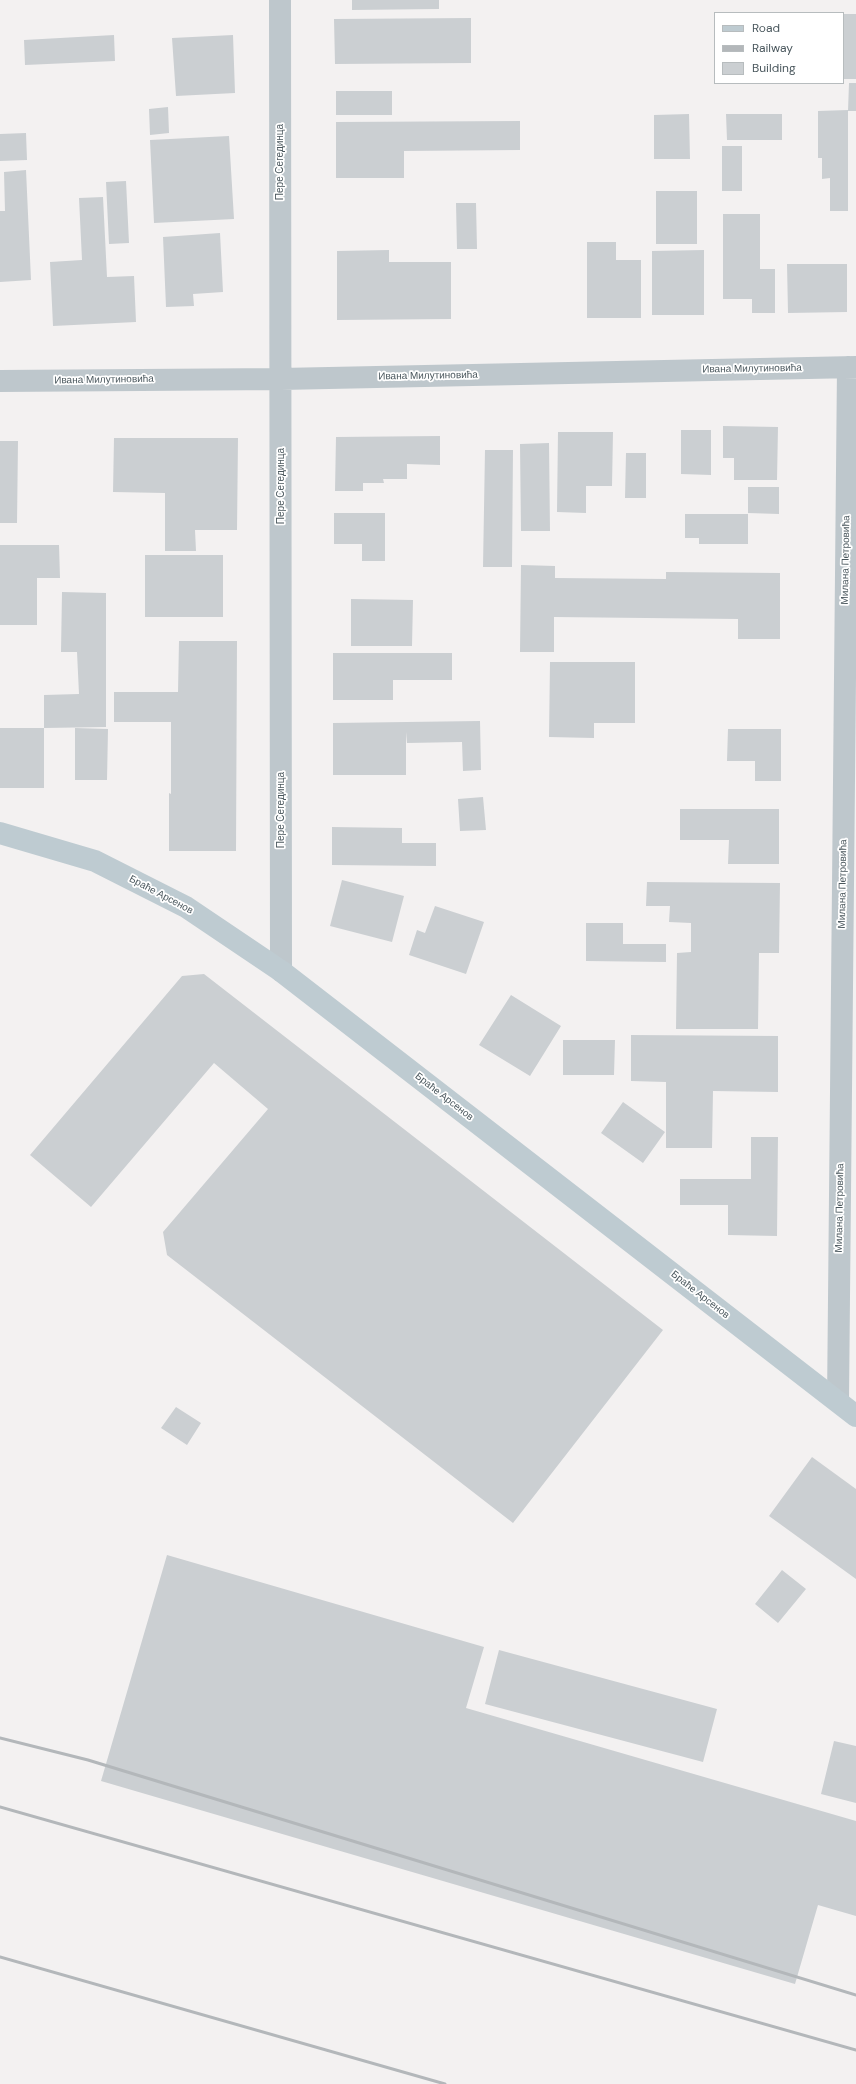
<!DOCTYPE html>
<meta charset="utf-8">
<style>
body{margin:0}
#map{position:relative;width:856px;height:2084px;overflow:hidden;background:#f3f1f1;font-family:"DM Sans",sans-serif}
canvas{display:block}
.legend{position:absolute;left:714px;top:12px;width:130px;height:72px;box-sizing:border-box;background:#fff;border:1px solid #b7bcbe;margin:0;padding:5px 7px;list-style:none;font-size:12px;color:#4a575d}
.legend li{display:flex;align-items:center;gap:8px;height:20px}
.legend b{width:20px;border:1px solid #b7bcbe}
</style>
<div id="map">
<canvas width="856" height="2084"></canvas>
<ul class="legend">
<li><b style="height:5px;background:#becbd1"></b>Road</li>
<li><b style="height:5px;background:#b3b7ba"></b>Railway</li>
<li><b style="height:11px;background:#cbcfd2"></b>Building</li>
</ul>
</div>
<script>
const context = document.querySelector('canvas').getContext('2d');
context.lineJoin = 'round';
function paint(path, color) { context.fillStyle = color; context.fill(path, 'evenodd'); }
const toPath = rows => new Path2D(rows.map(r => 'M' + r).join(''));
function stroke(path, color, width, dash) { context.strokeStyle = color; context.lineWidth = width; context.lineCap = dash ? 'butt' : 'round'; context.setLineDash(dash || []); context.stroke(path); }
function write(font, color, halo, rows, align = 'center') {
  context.font = font + ' "DM Sans",sans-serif'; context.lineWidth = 3.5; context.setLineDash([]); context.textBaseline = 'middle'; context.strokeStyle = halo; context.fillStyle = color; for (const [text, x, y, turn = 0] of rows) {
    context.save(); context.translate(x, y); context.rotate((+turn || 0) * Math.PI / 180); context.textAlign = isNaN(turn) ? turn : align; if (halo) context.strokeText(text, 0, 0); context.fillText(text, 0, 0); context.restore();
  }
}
paint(toPath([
 [352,0,439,0,439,9,352,10],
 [843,14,856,14,856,79,843,79],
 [471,18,471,63,335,64,334,19],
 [114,35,115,61,25,65,24,40],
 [233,35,235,93,176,96,172,38],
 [849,83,856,83,856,111,848,111],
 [336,91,392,91,392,115,336,115],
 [168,107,169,133,150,135,149,109],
 [848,110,848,211,830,211,830,178,822,179,822,158,818,158,818,111],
 [689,114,690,159,654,159,654,115],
 [726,114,782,114,782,140,727,140],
 [520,121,520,150,404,151,404,178,336,178,336,122],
 [26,133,27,160,0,161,0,134],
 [229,136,234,219,154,223,150,140],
 [722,146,742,146,742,191,722,191],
 [26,170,31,280,0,282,0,211,5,211,4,172],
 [126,181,129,243,109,244,106,182],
 [656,191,697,191,697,244,656,244],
 [103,197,107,277,134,276,136,322,53,326,50,262,82,260,79,198],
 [456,203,476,203,477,249,457,249],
 [723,214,760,214,760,269,775,269,775,313,752,313,752,299,723,299],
 [220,233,223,292,193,294,194,306,166,307,163,237],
 [587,242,616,242,616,260,641,260,641,318,587,318],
 [389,250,389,262,451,262,451,319,337,320,337,251],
 [704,250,704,315,652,315,652,251],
 [787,264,847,264,847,312,788,313],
 [723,426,778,427,777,480,734,480,734,458,723,458],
 [681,430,711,430,711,475,681,474],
 [558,432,613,432,612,486,586,486,586,513,557,512],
 [440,436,440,465,407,464,407,479,383,479,384,483,363,483,363,491,335,491,336,437],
 [114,438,238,438,237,530,195,530,196,551,165,551,165,493,113,492],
 [0,441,18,441,17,523,0,523],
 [549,443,550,531,521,531,520,444],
 [485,450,513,450,512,567,483,567],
 [626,453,646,453,646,498,625,498],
 [748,487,779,487,779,514,748,513],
 [334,513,385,513,385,561,362,561,362,544,334,544],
 [685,514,748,514,748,544,699,544,699,538,685,538],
 [0,545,59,545,60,578,37,578,37,625,0,625],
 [145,555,223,555,223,617,145,617],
 [521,565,555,566,555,578,666,579,666,572,780,573,780,639,738,639,738,619,554,617,554,652,520,652],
 [62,592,106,593,106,727,44,728,44,695,79,694,77,652,61,652],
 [351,599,413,600,412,646,351,646],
 [179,641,237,641,236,851,169,851,169,793,171,794,171,722,114,722,114,692,178,692],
 [333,653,452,653,452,680,393,680,393,700,333,700],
 [550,662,635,662,635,723,594,723,594,738,549,737],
 [480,721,481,770,463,771,462,742,407,743,406,732,406,775,333,775,333,723],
 [0,728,44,728,44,788,0,788],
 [75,728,108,729,107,780,75,780],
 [728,729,781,729,781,781,755,781,755,761,727,761],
 [483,797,486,830,460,831,458,799],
 [680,809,779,809,779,864,728,864,729,840,680,840],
 [332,827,402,828,402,843,436,843,436,866,332,865],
 [342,880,404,896,392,942,330,926],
 [647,882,780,883,779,953,759,953,758,1029,676,1029,677,953,691,952,691,923,669,922,670,906,646,906],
 [435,906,484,922,466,974,409,955,417,930,425,933],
 [586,923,623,923,623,944,666,944,666,962,586,961],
 [204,974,663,1330,513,1523,167,1255,163,1232,268,1109,214,1063,91,1207,30,1155,182,976],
 [511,995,561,1026,530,1076,479,1045],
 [631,1035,778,1036,778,1092,713,1091,712,1148,666,1148,666,1082,631,1081],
 [563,1040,615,1040,614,1075,563,1075],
 [623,1102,665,1132,643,1163,601,1133],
 [751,1137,778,1137,777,1236,728,1235,728,1205,680,1205,680,1179,751,1179],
 [176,1407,201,1423,187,1445,161,1428],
 [812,1457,856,1489,856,1579,769,1516],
 [167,1555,484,1647,466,1708,856,1821,856,1916,818,1905,795,1984,101,1781],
 [782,1570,806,1589,778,1623,755,1604],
 [499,1650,717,1709,703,1762,485,1704],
 [834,1741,856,1746,856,1803,821,1794]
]), '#cbcfd2');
stroke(toPath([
 [280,0,281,971],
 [0,381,281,379,856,367],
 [838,1401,848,367]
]), '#bec7cc', 22);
stroke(toPath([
 [0,833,95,861,186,907,281,971,856,1416]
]), '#becbd1', 22);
stroke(toPath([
 [0,1738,88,1760,856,1995],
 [0,1807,856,2050],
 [0,1957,445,2084]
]), '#b3b7ba', 3);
write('10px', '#4a575d', '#fff', [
 ["Пере Сегединца",280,162,-90],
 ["Ивана Милутиновића",752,369,-1],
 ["Ивана Милутиновића",428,376,-1],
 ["Ивана Милутиновића",104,380,-1],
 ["Пере Сегединца",281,486,-90],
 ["Милана Петровића",846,560,-89],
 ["Пере Сегединца",281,810,-90],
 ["Милана Петровића",843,884,-89],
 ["Браће Арсенов",161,895,28],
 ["Браће Арсенов",444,1097,38],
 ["Милана Петровића",840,1208,-89],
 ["Браће Арсенов",700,1295,38]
]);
</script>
